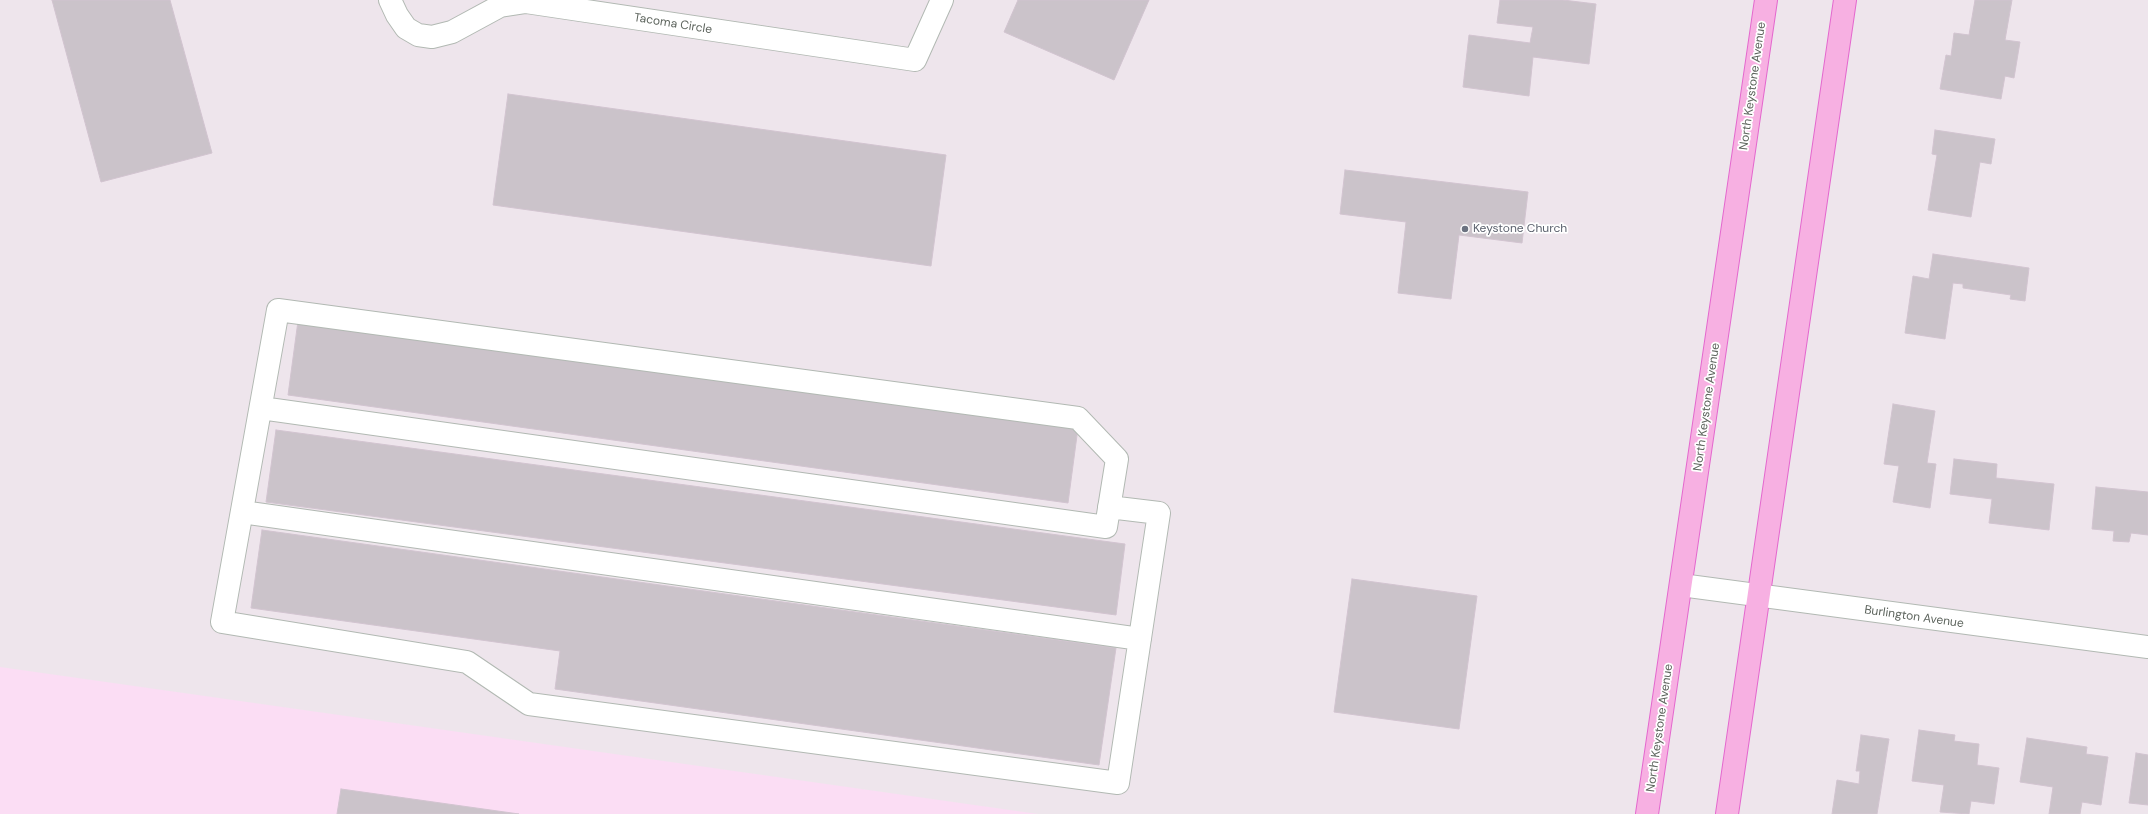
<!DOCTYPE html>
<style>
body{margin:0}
canvas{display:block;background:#eee5ec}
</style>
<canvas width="2148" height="814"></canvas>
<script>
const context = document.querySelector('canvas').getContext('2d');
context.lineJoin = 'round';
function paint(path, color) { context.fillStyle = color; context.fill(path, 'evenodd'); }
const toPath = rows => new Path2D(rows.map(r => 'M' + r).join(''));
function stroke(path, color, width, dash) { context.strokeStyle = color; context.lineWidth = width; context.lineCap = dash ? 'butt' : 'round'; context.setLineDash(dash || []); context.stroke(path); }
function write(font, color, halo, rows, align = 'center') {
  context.font = font + ' "DM Sans",sans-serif'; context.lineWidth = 3.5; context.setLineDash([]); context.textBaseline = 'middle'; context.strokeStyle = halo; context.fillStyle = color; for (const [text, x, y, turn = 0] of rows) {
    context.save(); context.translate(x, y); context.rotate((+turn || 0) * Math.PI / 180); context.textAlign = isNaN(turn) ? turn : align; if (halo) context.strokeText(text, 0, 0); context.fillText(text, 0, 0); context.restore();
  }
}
paint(toPath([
 [0,667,1038,814,0,814]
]), '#fbddf4');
const building = toPath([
 [52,0,170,0,212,153,101,182,52,0],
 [1018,0,1149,0,1114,80,1004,32,1018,0],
 [1500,0,1563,0,1596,4,1589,64,1533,57,1529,96,1463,87,1469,35,1530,43,1533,27,1497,23,1500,0],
 [1975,0,2012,0,2005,40,2020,42,2014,78,2005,76,2001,99,1940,89,1946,55,1951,56,1954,33,1969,35,1975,0],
 [508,94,946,155,931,266,493,205,508,94],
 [1935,130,1995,139,1991,164,1980,162,1971,217,1928,210,1937,155,1932,154,1935,130],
 [1345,170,1528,192,1522,243,1459,235,1451,299,1398,293,1406,222,1340,214,1345,170],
 [1933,254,2029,268,2025,301,2010,299,2011,295,1963,288,1963,284,1953,283,1945,339,1905,333,1913,276,1929,279,1933,254],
 [298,321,1078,428,1068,503,288,395,298,321],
 [1893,404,1935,411,1927,463,1936,464,1930,508,1893,502,1899,466,1884,464,1893,404],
 [276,430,1125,544,1116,615,266,502,276,430],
 [1954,459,1997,464,1996,478,2054,484,2049,530,1989,523,1992,499,1950,494,1954,459],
 [2096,487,2148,492,2148,535,2131,533,2129,542,2113,541,2114,531,2092,529,2096,487],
 [262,530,1116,648,1099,765,555,689,560,651,251,608,262,530],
 [1352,579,1477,596,1459,729,1334,712,1352,579],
 [1919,730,1955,735,1954,741,1979,744,1977,765,1999,768,1994,804,1971,801,1969,814,1940,812,1944,785,1912,781,1919,730],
 [1861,735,1889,739,1877,814,1832,814,1837,780,1859,784,1860,771,1856,771,1861,735],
 [2027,738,2087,747,2086,754,2108,757,2101,805,2082,802,2080,814,2049,814,2053,787,2020,782,2027,738],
 [2136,753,2148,755,2148,805,2129,803,2136,753],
 [341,789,519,814,337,814,341,789]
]);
paint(building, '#cbc3ca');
stroke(building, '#d2c4d0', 1);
const minor = toPath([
 [390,0,397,15,406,28,418,35,432,37,452,32,500,6,526,2,915,60,942,0],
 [261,408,1106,527,1117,459,1078,418,278,310,222,622,467,662,529,704,1118,783,1159,513,1109,507],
 [242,512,1140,639],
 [1681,585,2148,647]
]);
const major = toPath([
 [1647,814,1766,0],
 [1727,814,1845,0]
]);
stroke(minor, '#b2b9b3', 24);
stroke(major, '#e468ce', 24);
stroke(minor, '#fff', 22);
stroke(major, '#f7b0e2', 22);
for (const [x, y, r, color] of [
 [1465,229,4,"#6b7280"]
]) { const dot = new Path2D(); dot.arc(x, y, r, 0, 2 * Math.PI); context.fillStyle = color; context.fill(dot); stroke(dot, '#fff', 1.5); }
write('12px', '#5d645d', '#fff', [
 ["Tacoma Circle",673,24,9],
 ["North Keystone Avenue",1753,86,-82],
 ["North Keystone Avenue",1707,407,-82],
 ["Burlington Avenue",1914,617,8],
 ["North Keystone Avenue",1660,728,-82]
]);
write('12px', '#5b616d', '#fff', [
 ["Keystone Church",1473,229]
], 'left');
</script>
